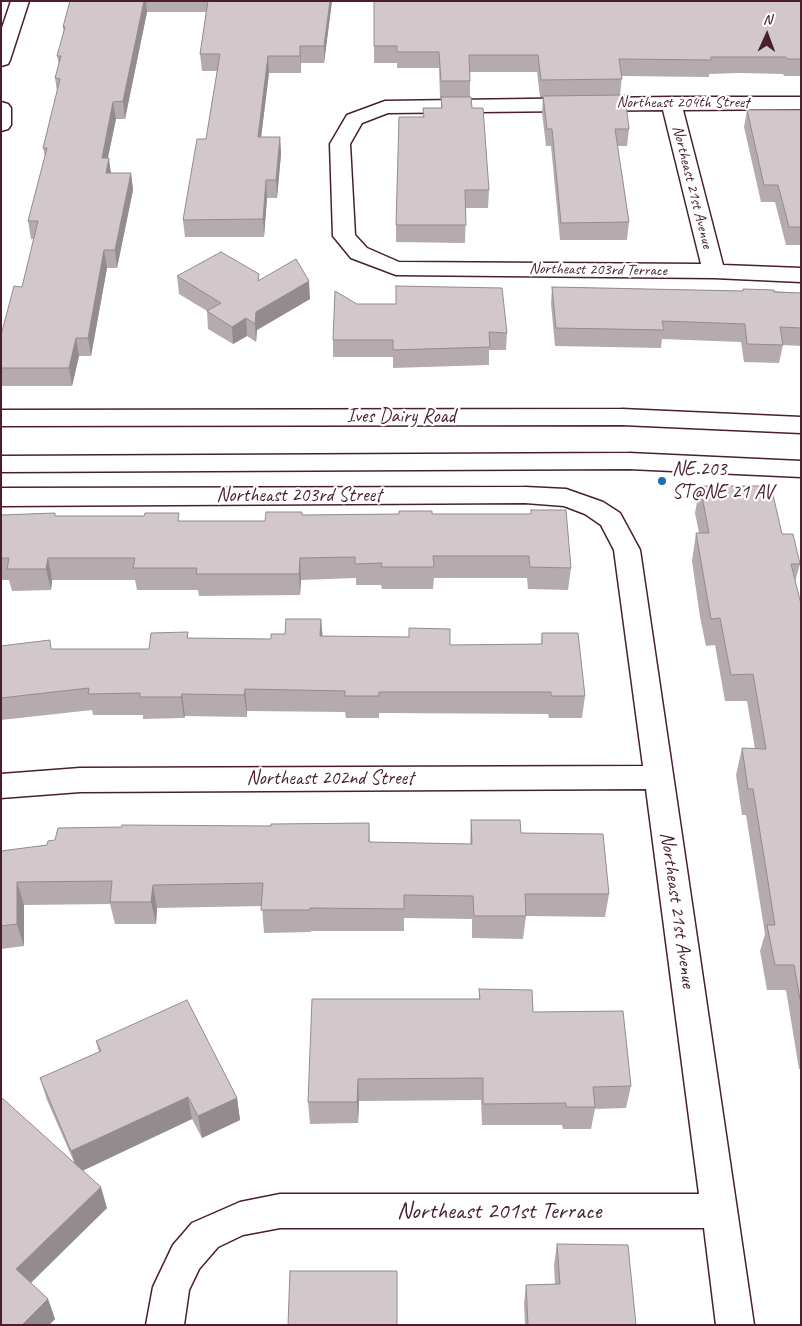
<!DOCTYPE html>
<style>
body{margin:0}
#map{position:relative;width:802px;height:1326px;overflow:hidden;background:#fff;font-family:Caveat,sans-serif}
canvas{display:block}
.frame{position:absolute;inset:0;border:2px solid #4a1f2b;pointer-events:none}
.north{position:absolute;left:742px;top:10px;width:50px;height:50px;-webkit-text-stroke:4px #fff;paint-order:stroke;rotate:2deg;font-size:14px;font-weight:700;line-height:20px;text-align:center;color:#4a1f2b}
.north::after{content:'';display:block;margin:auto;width:18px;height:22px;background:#4a1f2b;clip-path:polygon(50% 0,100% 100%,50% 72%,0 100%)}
</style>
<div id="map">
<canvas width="802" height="1326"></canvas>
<div class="frame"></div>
<div class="north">N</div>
</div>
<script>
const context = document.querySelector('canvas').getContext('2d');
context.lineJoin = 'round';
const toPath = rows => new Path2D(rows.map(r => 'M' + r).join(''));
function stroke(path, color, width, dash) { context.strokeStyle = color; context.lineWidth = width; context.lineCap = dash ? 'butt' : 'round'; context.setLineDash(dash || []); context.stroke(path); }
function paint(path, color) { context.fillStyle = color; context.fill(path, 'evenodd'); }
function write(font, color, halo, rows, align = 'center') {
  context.font = font + ' Caveat,sans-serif'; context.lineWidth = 4.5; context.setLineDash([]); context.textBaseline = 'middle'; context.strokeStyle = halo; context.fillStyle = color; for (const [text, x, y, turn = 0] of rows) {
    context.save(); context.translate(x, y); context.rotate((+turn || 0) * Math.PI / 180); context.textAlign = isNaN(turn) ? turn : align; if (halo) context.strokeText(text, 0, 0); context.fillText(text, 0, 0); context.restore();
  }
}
const street = toPath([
 [11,1,29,1,10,60,8,64,1,66,1,31,11,1],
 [671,97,801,97,801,109,683,110,723,265,801,268,801,282,714,278,396,275,351,258,333,236,330,144,347,115,385,101,671,97],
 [663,110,701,264,399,262,367,248,355,235,350,144,362,123,388,113,663,110],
 [1,102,8,104,11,108,11,125,8,129,1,131,1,102],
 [525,487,566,489,603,502,620,513,640,550,754,1325,716,1325,704,1228,280,1228,243,1235,218,1247,199,1269,189,1290,184,1325,146,1325,153,1287,173,1245,192,1223,240,1202,280,1194,699,1194,646,789,80,792,1,798,1,774,80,768,643,766,614,550,601,525,585,514,564,506,525,503,1,506,1,488,525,487]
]);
const primary = toPath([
 [622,409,801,417,801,433,622,425,1,426,1,410,622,409],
 [629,453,801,461,801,477,629,469,1,472,1,456,629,453]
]);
stroke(street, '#4a1f2b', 3);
stroke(primary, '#4a1f2b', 3);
paint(street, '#fff');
paint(primary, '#fff');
paint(toPath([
 [70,1,332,1,324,63,301,63,301,73,269,73,261,137,280,137,281,154,277,198,267,198,264,237,185,237,183,220,206,139,217,71,202,71,200,54,206,12,147,12,125,119,116,119,108,158,111,173,131,173,133,190,117,268,107,268,91,356,79,356,72,386,1,386,1,335,22,287,34,239,31,239,28,221,45,156,43,148,57,91,55,78,59,65,57,56,64,33,63,27],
 [374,1,801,1,801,76,784,76,783,74,739,73,709,74,709,77,622,76,620,95,629,129,627,146,617,146,629,222,627,240,560,240,551,146,546,146,542,113,543,97,540,97,537,72,470,72,470,97,489,190,488,208,466,208,465,243,396,242,396,225,423,117,423,108,441,108,441,98,440,98,439,68,397,68,397,63,374,63],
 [747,110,801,110,801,245,786,245,775,202,761,202,744,127],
 [259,274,259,281,310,299,257,330,256,342,247,336,233,344,208,329,207,311,179,294,177,276],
 [552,287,742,291,743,289,801,293,801,346,783,345,779,363,744,362,741,342,662,339,661,348,555,346,551,304],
 [357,304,507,333,506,350,489,350,489,365,393,368,393,357,333,357,333,340],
 [700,486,782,534,800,564,795,582,801,604,801,1069,799,1069,786,990,767,990,760,951,765,934,746,815,742,815,736,775,742,748,755,749,747,701,725,701,715,645,706,646,700,617,692,561,696,533,699,533,695,513],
 [531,510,571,568,568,590,528,589,527,578,434,578,433,589,382,589,381,585,356,585,356,578,301,580,300,595,199,596,198,590,137,590,135,580,52,580,51,590,12,591,9,580,1,580,1,515,180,521,265,521,302,515,432,514,531,514],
 [321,619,322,636,450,645,541,644,542,633,585,696,582,718,549,718,548,714,379,713,379,718,346,718,345,712,247,711,247,717,185,716,184,718,143,719,143,715,93,715,92,710,1,720,1,646,52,649,149,649,189,638,271,639],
 [471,820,521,833,609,894,605,917,526,916,523,939,472,938,472,919,404,918,404,931,311,931,311,932,264,933,262,906,157,908,156,924,115,924,110,904,24,905,24,946,1,949,1,851,271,826,369,823,370,842,470,844],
 [479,989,533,1012,631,1086,626,1108,595,1109,591,1129,563,1129,562,1125,482,1125,481,1100,359,1101,358,1123,310,1124,308,1102,479,999],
 [96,1041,237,1098,240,1120,202,1138,192,1119,83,1170,107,1208,31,1283,48,1299,55,1319,49,1325,1,1325,74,1162,47,1100,40,1078,99,1052],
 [557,1244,636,1325,525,1325,524,1304,526,1285,555,1284,554,1265]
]), '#b5abaf');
paint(toPath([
 [144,1,146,1,147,12,125,119,123,101],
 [330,1,332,1,324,63,324,46],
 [300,46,301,63,301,73,300,56],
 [268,56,269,73,259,154,258,137],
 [113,102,116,119,104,175,102,158],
 [280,137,281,154,277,198,276,180],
 [109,158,111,175,106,173],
 [131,173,133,190,117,268,115,250],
 [266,180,267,198,264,237,263,219],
 [104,250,107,268,91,356,88,338],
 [309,281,310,299,257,330,256,342,255,324,256,312],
 [246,318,247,336,233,344,232,327],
 [76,338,79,356,72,386,69,368],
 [48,558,52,580,51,590,46,569],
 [300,558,301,580,300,595,299,574],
 [321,619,323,641,320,636],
 [245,689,247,711,247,717,244,695],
 [182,694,185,716,184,718,181,697],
 [17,882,24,905,24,946,17,924],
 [153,885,157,908,156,924,151,902],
 [358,1079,359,1101,358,1123,357,1102],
 [188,1097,192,1119,78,1173,71,1151],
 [237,1098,240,1120,202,1138,198,1116],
 [101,1187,107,1208,24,1289,16,1269],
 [48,1299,55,1319,49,1325,22,1325]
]), '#938b8e');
const building = toPath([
 [70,1,144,1,123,101,113,102,102,158,109,158,106,173,131,173,115,250,104,250,88,338,76,338,69,368,1,368,1,335,14,286,22,287,38,221,28,221,47,148,43,148,60,79,55,78,61,56,57,56,65,27,63,27,70,1],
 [208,1,330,1,324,46,300,46,300,56,268,56,258,137,280,137,276,180,266,180,263,219,183,220,197,139,206,139,220,54,200,54,208,1],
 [374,1,801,1,801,59,787,59,786,57,711,57,711,60,619,59,622,79,541,80,538,55,469,55,470,81,441,81,439,52,397,52,397,46,374,46,374,1],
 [625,95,629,129,615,129,629,222,561,223,552,129,547,129,543,96,625,95],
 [441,97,471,97,472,108,483,108,489,190,465,190,466,225,396,225,399,117,424,117,423,108,442,108,441,97],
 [747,110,801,110,801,227,789,227,778,185,764,185,747,110],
 [221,252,259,274,258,281,296,259,309,281,256,312,255,324,246,318,232,327,207,311,221,303,177,276,221,252],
 [396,286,502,288,507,333,489,332,490,347,393,350,393,340,333,340,335,291,357,304,396,304,396,286],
 [552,287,743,291,743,289,774,290,774,292,801,293,801,328,780,327,783,345,747,344,745,324,662,321,664,330,556,328,552,287],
 [700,486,771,486,782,534,793,534,800,564,791,564,801,604,801,1005,794,965,775,965,767,925,775,925,753,789,748,789,742,748,766,749,753,674,731,675,720,618,711,619,696,533,709,533,700,486],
 [531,510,566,510,571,568,530,567,529,556,433,556,434,567,381,567,382,563,355,564,355,557,300,558,299,574,196,574,197,568,133,568,135,558,48,558,46,569,7,569,9,558,1,558,1,515,55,513,55,516,144,516,145,513,179,513,178,521,265,521,266,512,302,512,302,515,399,514,399,511,432,511,432,514,531,514,531,510],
 [286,619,321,619,320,636,409,637,409,628,450,629,450,645,542,644,542,633,578,633,585,696,551,696,551,692,379,692,379,696,345,696,345,691,245,689,244,695,182,694,181,697,140,697,140,693,88,694,89,688,1,698,1,646,50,640,51,649,149,649,151,633,188,632,187,638,271,639,271,634,285,634,286,619],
 [471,820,520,820,521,833,603,834,609,894,525,894,526,916,474,916,473,896,404,895,404,909,310,908,310,910,261,910,263,883,153,885,151,902,110,902,112,881,17,882,17,924,1,926,1,851,47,845,48,841,55,840,58,828,122,827,122,825,271,826,271,824,369,823,369,842,472,844,471,820],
 [479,989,532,990,533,1012,623,1011,631,1086,593,1087,595,1107,566,1107,566,1103,483,1104,483,1078,358,1079,357,1102,308,1102,312,999,480,999,479,989],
 [187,1000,237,1098,198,1116,188,1097,71,1151,40,1078,101,1051,96,1041,187,1000],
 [1,1097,101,1187,16,1269,48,1299,22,1325,1,1325,1,1097],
 [557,1244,628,1245,636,1325,528,1325,526,1285,560,1284,557,1244],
 [290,1271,397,1271,397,1325,288,1325,290,1271]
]);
paint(building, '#d2c7cb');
stroke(building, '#938b8e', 1);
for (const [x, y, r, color] of [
 [662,481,5,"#1f6fb2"]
]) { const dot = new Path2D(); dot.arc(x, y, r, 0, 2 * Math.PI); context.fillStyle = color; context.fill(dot); stroke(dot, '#fff', 2); }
write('16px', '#4a1f2b', '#fff', [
 ["Northeast 204th Street",683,103],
 ["Northeast 21st Avenue",692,187,76],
 ["Northeast 203rd Terrace",598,270,1]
]);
write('20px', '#4a1f2b', '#fff', [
 ["Ives Dairy Road",401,417],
 ["Northeast 203rd Street",299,496],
 ["Northeast 202nd Street",330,779],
 ["Northeast 21st Avenue",677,910,82]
]);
write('20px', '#4a1f2b', '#fff', [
 ["NE 203",672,470],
 ["ST@NE 21 AV",672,493]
], 'left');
write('24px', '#4a1f2b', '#fff', [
 ["Northeast 201st Terrace",499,1212]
]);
</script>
